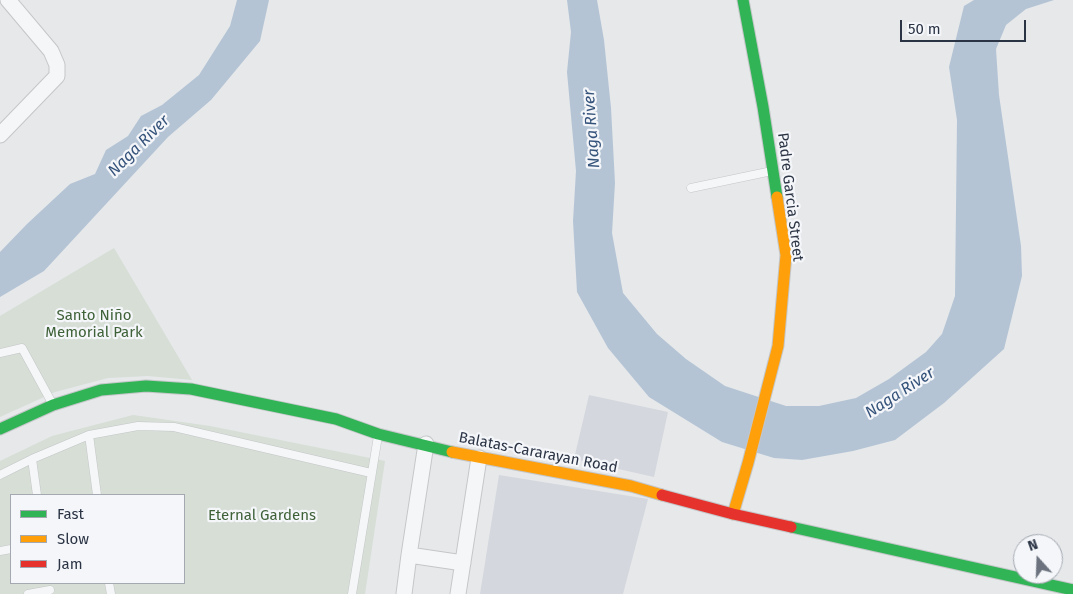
<!DOCTYPE html>
<meta charset="utf-8">
<style>
body{margin:0}
#map{position:relative;width:1073px;height:594px;overflow:hidden;background:#e6e8ea;font-family:"Fira Sans",sans-serif}
canvas{display:block}
.legend{position:absolute;left:10px;top:494px;width:175px;height:90px;box-sizing:border-box;background:#f4f6f9;border:1px solid #a4a8b1;margin:0;padding:6px 9px;list-style:none;font-size:15px;color:#2b3445}
.legend li{display:flex;align-items:center;gap:10px;height:25px}
.legend b{width:25px;border:1px solid #a4a8b1}
.north{position:absolute;left:1013px;top:534px;width:50px;height:50px;box-sizing:border-box;background:#f4f6f9;border:1px solid #a4a8b1;border-radius:50%;rotate:340deg;font-size:14px;font-weight:700;line-height:20px;text-align:center;color:#2b3445}
.north::after{content:'';display:block;margin:auto;width:18px;height:22px;background:#6c737f;clip-path:polygon(50% 0,100% 100%,50% 72%,0 100%)}
.scale{position:absolute;left:900px;top:20px;width:126px;height:22px;box-sizing:border-box;border:2px solid #2b3445;border-top:0;padding-left:6px;font-size:15px;line-height:18px;white-space:nowrap;color:#2b3445;-webkit-text-stroke:4px #f4f6f9;paint-order:stroke}
</style>
<div id="map">
<canvas width="1073" height="594"></canvas>
<ul class="legend">
<li><b style="height:6px;background:#30b455"></b>Fast</li>
<li><b style="height:6px;background:#ff9f0a"></b>Slow</li>
<li><b style="height:6px;background:#e5322d"></b>Jam</li>
</ul>
<div class="north">N</div>
<div class="scale">50 m</div>
</div>
<script>
const context = document.querySelector('canvas').getContext('2d');
context.lineJoin = 'round';
function paint(path, color) { context.fillStyle = color; context.fill(path, 'evenodd'); }
const toPath = rows => new Path2D(rows.map(r => 'M' + r).join(''));
function stroke(path, color, width, dash) { context.strokeStyle = color; context.lineWidth = width; context.lineCap = dash ? 'butt' : 'round'; context.setLineDash(dash || []); context.stroke(path); }
function write(font, color, halo, rows, align = 'center') {
  context.font = font + ' "Fira Sans",sans-serif'; context.lineWidth = 4.5; context.setLineDash([]); context.textBaseline = 'middle'; context.strokeStyle = halo; context.fillStyle = color; for (const [text, x, y, turn = 0] of rows) {
    context.save(); context.translate(x, y); context.rotate((+turn || 0) * Math.PI / 180); context.textAlign = isNaN(turn) ? turn : align; if (halo) context.strokeText(text, 0, 0); context.fillText(text, 0, 0); context.restore();
  }
}
paint(toPath([
 [589,395,668,412,654,477,574,459],
 [499,475,648,499,623,594,480,594]
]), '#d4d7dd');
paint(toPath([
 [114,248,192,380,148,376,108,378,55,392,0,417,0,316],
 [133,415,210,426,385,461,365,594,0,594,0,461,52,436],
 [11,495,184,495,184,583,11,583]
]), '#d6ded6');
paint(toPath([
 [237,0,269,0,260,41,211,100,168,137,44,271,0,297,0,252,27,224,70,184,95,174,106,150,128,136,141,116,162,105,199,75,230,26],
 [567,0,597,0,604,40,611,108,615,183,612,233,623,293,657,334,686,359,725,386,786,406,819,406,856,398,889,379,926,352,942,334,955,296,957,120,949,67,964,6,974,0,1054,0,1026,9,1006,25,996,49,999,95,1021,246,1022,276,1004,349,944,403,895,440,853,451,802,460,774,458,722,442,649,397,608,348,577,292,573,221,576,171,567,72,571,32]
]), '#b4c4d5');
const lane = toPath([
 [691,188,772,171],
 [0,353,22,348,52,403],
 [89,435,97,495],
 [32,459,37,495],
 [0,475,32,459,89,435,138,426,174,427,371,473],
 [0,551,11,549],
 [109,583,111,594],
 [28,594,50,590],
 [352,594,378,436]
]);
const street = toPath([
 [0,135,57,76,57,65,51,51,8,0],
 [409,555,426,444],
 [404,594,409,555,463,563],
 [458,594,479,458]
]);
const fast = toPath([
 [743,0,763,107,777,197],
 [0,429,53,405,101,390,146,386,191,389,336,419,378,434,452,452],
 [791,527,1073,590]
]);
const slow = toPath([
 [452,452,631,486,662,495],
 [733,514,748,463,778,346,786,255,777,197]
]);
const jam = toPath([
 [662,495,733,514,791,527]
]);
stroke(lane, '#c4c6c8', 9);
stroke(street, '#c4c6c8', 17);
stroke(fast, '#c4c6c8', 13);
stroke(slow, '#c4c6c8', 13);
stroke(jam, '#c4c6c8', 13);
stroke(lane, '#f5f6f7', 8);
stroke(street, '#f5f6f7', 15);
stroke(fast, '#30b455', 11);
stroke(slow, '#ff9f0a', 11);
stroke(jam, '#e5322d', 11);
write('15px', '#2b3445', '#f4f6f9', [
 ["Padre Garcia Street",790,197,83],
 ["Balatas-Cararayan Road",538,453,11]
]);
write('15px', '#3f6138', '#f4f6f9', [
 ["Santo Niño",94,316],
 ["Memorial Park",94,333],
 ["Eternal Gardens",262,516]
]);
write('italic 16px', '#34527a', '#f4f6f9', [
 ["Naga River",592,129,-94],
 ["Naga River",139,146,-45],
 ["Naga River",900,393,-33]
]);
</script>
